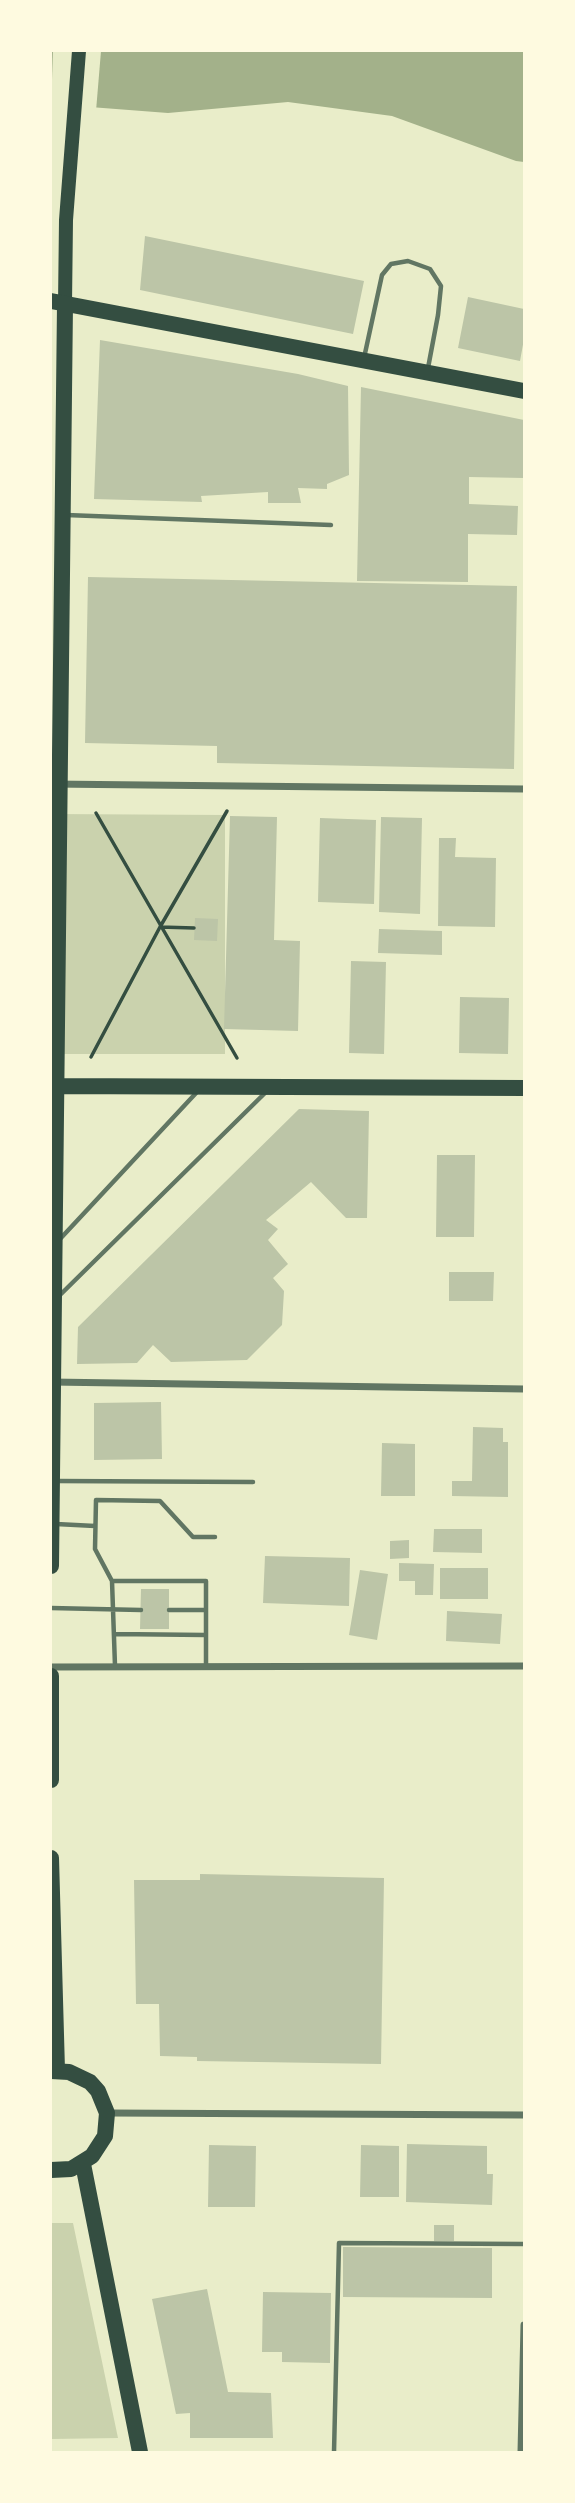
<!DOCTYPE html>
<style>
body{margin:0}
#map{position:relative;width:575px;height:2503px;overflow:hidden;background:#e9edc9;font-family:"Crimson Pro",serif}
canvas{display:block}
.frame{position:absolute;inset:0;border:52px solid #fefae0;pointer-events:none}
</style>
<div id="map">
<canvas width="575" height="2503"></canvas>
<div class="frame"></div>
</div>
<script>
const context = document.querySelector('canvas').getContext('2d');
context.lineJoin = 'round';
function paint(path, color) { context.fillStyle = color; context.fill(path, 'evenodd'); }
const toPath = rows => new Path2D(rows.map(r => 'M' + r).join(''));
function stroke(path, color, width, dash) { context.strokeStyle = color; context.lineWidth = width; context.lineCap = dash ? 'butt' : 'round'; context.setLineDash(dash || []); context.stroke(path); }
paint(toPath([
 [51,814,225,815,225,1054,51,1054],
 [52,2223,73,2223,118,2438,51,2439]
]), '#cad2ad');
paint(toPath([
 [51,51,524,51,524,162,516,161,392,116,288,102,168,113,51,104]
]), '#a3b18a');
paint(toPath([
 [53,51,101,51,96,111,51,107]
]), '#e9edc9');
paint(toPath([
 [145,236,364,281,353,334,140,290],
 [468,297,524,309,524,339,520,361,458,348],
 [100,340,298,374,348,386,349,475,327,484,327,489,298,488,301,503,268,503,268,492,201,496,202,502,94,499],
 [361,387,524,420,524,478,469,477,469,504,518,506,517,535,468,534,468,582,357,581],
 [88,577,517,586,514,769,217,763,217,746,85,743],
 [230,816,277,817,274,940,300,941,298,1031,224,1029],
 [381,817,422,818,420,914,379,912],
 [320,818,376,820,374,904,318,902],
 [439,838,456,838,455,857,496,858,495,927,438,926],
 [195,918,218,919,217,941,194,940],
 [379,929,442,931,442,955,378,953],
 [351,961,386,962,384,1054,349,1053],
 [460,997,509,998,508,1054,459,1053],
 [299,1109,369,1111,367,1218,346,1218,311,1182,266,1220,278,1229,268,1240,288,1264,273,1278,284,1291,282,1325,247,1360,171,1362,153,1345,137,1363,77,1364,78,1327],
 [437,1155,475,1155,474,1237,436,1237],
 [449,1272,494,1272,493,1301,449,1301],
 [161,1402,162,1459,94,1460,94,1403],
 [473,1427,503,1428,503,1442,508,1442,508,1497,452,1496,452,1481,472,1481],
 [382,1443,415,1444,415,1496,381,1496],
 [434,1529,482,1529,482,1553,433,1552],
 [409,1540,409,1558,390,1559,390,1541],
 [265,1556,350,1558,349,1606,263,1603],
 [399,1563,434,1564,433,1595,415,1595,415,1581,399,1581],
 [440,1568,488,1568,488,1599,440,1599],
 [360,1570,388,1574,377,1640,349,1635],
 [141,1589,169,1589,169,1629,140,1629],
 [447,1611,502,1614,500,1644,446,1641],
 [200,1874,384,1878,381,2064,197,2061,197,2057,160,2056,159,2004,136,2004,134,1880,200,1880],
 [407,2144,487,2146,487,2174,493,2174,492,2205,406,2202],
 [209,2145,256,2146,255,2207,208,2207],
 [361,2145,399,2146,399,2197,360,2197],
 [434,2225,454,2225,454,2241,434,2241],
 [343,2247,492,2248,492,2298,343,2297],
 [207,2289,228,2392,271,2393,273,2438,190,2438,190,2413,176,2414,152,2299],
 [263,2292,331,2293,330,2363,282,2362,282,2352,262,2352]
]), '#bcc5a7');
stroke(toPath([
 [96,813,237,1058],
 [160,927,194,928],
 [91,1057,160,927,227,811]
]), '#344e41', 3.5);
stroke(toPath([
 [364,358,382,275,391,264,408,261,430,269,441,286,438,315,428,368],
 [66,515,331,525],
 [60,1239,197,1092],
 [60,1295,266,1092],
 [56,1481,253,1482],
 [56,1524,95,1526],
 [112,1581,95,1549,96,1500,160,1501,193,1537,215,1537],
 [51,1608,141,1610],
 [169,1610,206,1610],
 [114,1634,205,1635],
 [115,1666,112,1581,206,1581,206,1667],
 [334,2452,339,2243,524,2244]
]), '#617663', 4.5);
stroke(toPath([
 [51,784,524,789],
 [51,1382,524,1389],
 [51,1667,524,1666],
 [108,2113,524,2115],
 [521,2452,524,2325]
]), '#617663', 7);
stroke(toPath([
 [65,304,66,220,79,51]
]), '#344e41', 14);
stroke(toPath([
 [51,301,524,391],
 [51,1086,524,1088],
 [51,1566,65,304],
 [51,1676,51,1780],
 [51,1858,57,2070],
 [51,2071,69,2072,90,2082,98,2091,107,2113,105,2136,92,2156,71,2169,51,2170],
 [83,2164,140,2452]
]), '#344e41', 16);
</script>
